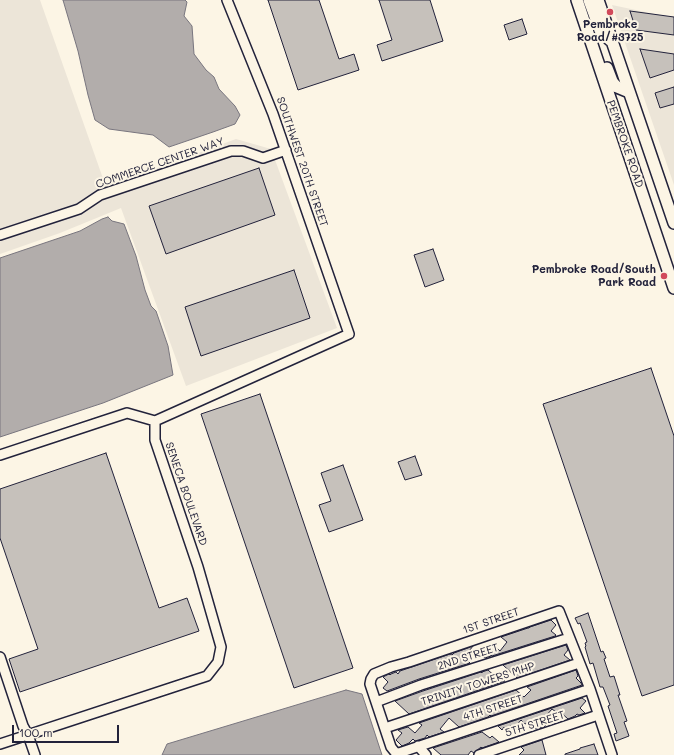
<!DOCTYPE html>
<style>
body{margin:0}
#map{position:relative;width:674px;height:755px;overflow:hidden;background:#fcf5e5;font-family:Mali,sans-serif}
canvas{display:block}
.scale{position:absolute;left:12px;top:725px;width:107px;height:18px;box-sizing:border-box;border:2px solid #22223b;border-top:0;padding-left:5px;font-size:12px;line-height:14px;white-space:nowrap;color:#22223b;-webkit-text-stroke:3px #fcf5e5;paint-order:stroke}
</style>
<div id="map">
<canvas width="674" height="755"></canvas>
<div class="scale">100 m</div>
</div>
<script>
const context = document.querySelector('canvas').getContext('2d');
context.lineJoin = 'round';
function paint(path, color) { context.fillStyle = color; context.fill(path, 'evenodd'); }
const toPath = rows => new Path2D(rows.map(r => 'M' + r).join(''));
function stroke(path, color, width, dash) { context.strokeStyle = color; context.lineWidth = width; context.lineCap = dash ? 'butt' : 'round'; context.setLineDash(dash || []); context.stroke(path); }
function write(font, color, halo, rows, align = 'center') {
  context.font = font + ' Mali,sans-serif'; context.lineWidth = 4; context.setLineDash([]); context.textBaseline = 'middle'; context.strokeStyle = halo; context.fillStyle = color; for (const [text, x, y, turn = 0] of rows) {
    context.save(); context.translate(x, y); context.rotate((+turn || 0) * Math.PI / 180); context.textAlign = isNaN(turn) ? turn : align; if (halo) context.strokeText(text, 0, 0); context.fillText(text, 0, 0); context.restore();
  }
}
paint(toPath([
 [0,0,40,0,106,187,236,139,271,149,337,328,186,386,121,208,60,233,0,254],
 [612,5,674,18,674,185]
]), '#ece5d8');
const water = toPath([
 [63,0,185,0,187,2,184,16,192,26,194,54,206,70,214,77,219,89,235,106,240,115,235,124,213,132,169,147,153,135,109,129,95,120,88,95,78,51,63,0],
 [108,217,112,221,124,224,136,256,145,290,151,306,156,311,168,346,173,375,103,403,0,437,0,258,80,231,102,219,108,217],
 [346,690,362,694,382,755,162,755,167,744,346,690]
]);
paint(water, '#b2adab');
stroke(water, '#78757e', 1);
const building = toPath([
 [268,0,319,0,339,59,354,54,359,70,298,90,268,0],
 [379,0,430,0,443,41,382,61,377,45,392,40,379,0],
 [630,11,674,17,674,35,636,30,630,11],
 [522,19,527,34,509,40,504,25,522,19],
 [640,49,674,54,674,70,650,78,640,49],
 [674,87,674,104,660,108,655,93,674,87],
 [259,168,275,215,166,254,149,206,259,168],
 [433,249,444,280,425,287,414,255,433,249],
 [294,270,310,318,201,356,185,307,294,270],
 [651,368,674,436,674,685,642,696,543,404,651,368],
 [260,394,353,668,294,688,201,414,260,394],
 [106,453,159,608,187,598,199,631,20,692,9,659,38,649,0,538,0,489,106,453],
 [415,456,422,475,405,480,398,462,415,456],
 [343,465,363,520,329,532,319,505,331,501,321,473,343,465],
 [588,613,601,652,603,651,606,658,604,659,610,677,614,676,620,695,618,695,627,721,624,722,629,736,616,741,614,734,617,733,608,706,610,705,603,687,600,687,593,663,590,664,585,647,586,646,585,643,587,642,580,623,578,624,575,618,588,613],
 [551,620,556,625,551,631,556,635,555,636,492,656,489,653,495,646,500,651,507,642,501,637,528,628,529,628,530,627,551,620],
 [566,645,568,650,564,655,570,660,517,678,503,665,566,645],
 [473,646,466,655,463,656,470,663,419,679,387,691,383,688,388,682,383,677,389,674,390,675,391,674,396,672,398,674,400,671,450,654,452,655,454,653,473,646],
 [483,649,491,656,485,658,476,651,483,649],
 [488,670,497,678,499,676,505,681,409,714,395,701,423,691,481,672,482,673,482,672,488,670],
 [576,670,578,676,576,678,581,683,582,685,491,716,490,715,488,717,459,727,449,718,440,729,444,732,429,737,427,735,425,738,415,741,413,739,409,743,402,746,396,740,402,733,398,730,408,727,415,733,422,725,419,723,516,690,524,697,531,690,527,687,576,670],
 [582,698,586,701,580,708,585,713,579,715,577,714,575,716,568,719,558,710,556,712,552,709,545,717,550,721,544,727,536,729,527,723,525,724,521,720,514,728,511,725,507,730,504,727,502,730,498,726,582,698],
 [482,732,490,738,492,736,499,742,482,748,481,747,474,753,471,751,468,755,441,755,433,748,482,732],
 [542,740,546,755,519,755,524,750,521,747,542,740],
 [594,744,598,755,565,755,565,754,580,749,580,748,594,744]
]);
paint(building, '#c6c1bb');
stroke(building, '#22223b', 1);
const minor = toPath([
 [0,235,79,209,100,195,231,151,243,151,263,158,286,150],
 [0,455,127,413,155,421],
 [0,657,23,726,28,735,35,755],
 [590,689,399,753,395,752,391,747,370,684,371,679,374,674,391,667,409,662,559,611,590,689,612,755],
 [376,702,421,685,569,638],
 [385,728,579,663],
 [0,744,207,676,218,662,221,647,198,567,155,440,155,421,349,334,273,114,227,0],
 [418,746,426,755],
 [479,755,598,715]
]);
const major = toPath([
 [577,0,674,288],
 [589,0,600,30,610,40],
 [598,0,674,223],
 [607,68,612,81,614,84,617,87,629,92]
]);
stroke(minor, '#22223b', 12);
stroke(major, '#22223b', 14);
stroke(minor, '#fcf5e5', 9);
stroke(major, '#fcf5e5', 11);
for (const [x, y, r, color] of [
 [610,12,4,"#d1495b"],
 [664,276,4,"#d1495b"]
]) { const dot = new Path2D(); dot.arc(x, y, r, 0, 2 * Math.PI); context.fillStyle = color; context.fill(dot); stroke(dot, '#fcf5e5', 1.5); }
write('bold 11px', '#22223b', '#fcf5e5', [
 ["Pembroke",610,25],
 ["Road/#3725",610,38],
 ["Pembroke Road/South",656,270,"right"],
 ["Park Road",656,283,"right"]
]);
write('11px', '#22223b', '#fcf5e5', [
 ["PEMBROKE ROAD",625,144,71],
 ["SOUTHWEST 20TH STREET",302,162,71],
 ["COMMERCE CENTER WAY",160,163,-19],
 ["SENECA BOULEVARD",186,494,71],
 ["1ST STREET",491,621,-19],
 ["2ND STREET",468,657,-18],
 ["TRINITY TOWERS MHP",478,684,-18],
 ["4TH STREET",493,708,-18],
 ["5TH STREET",535,724,-18]
]);
</script>
